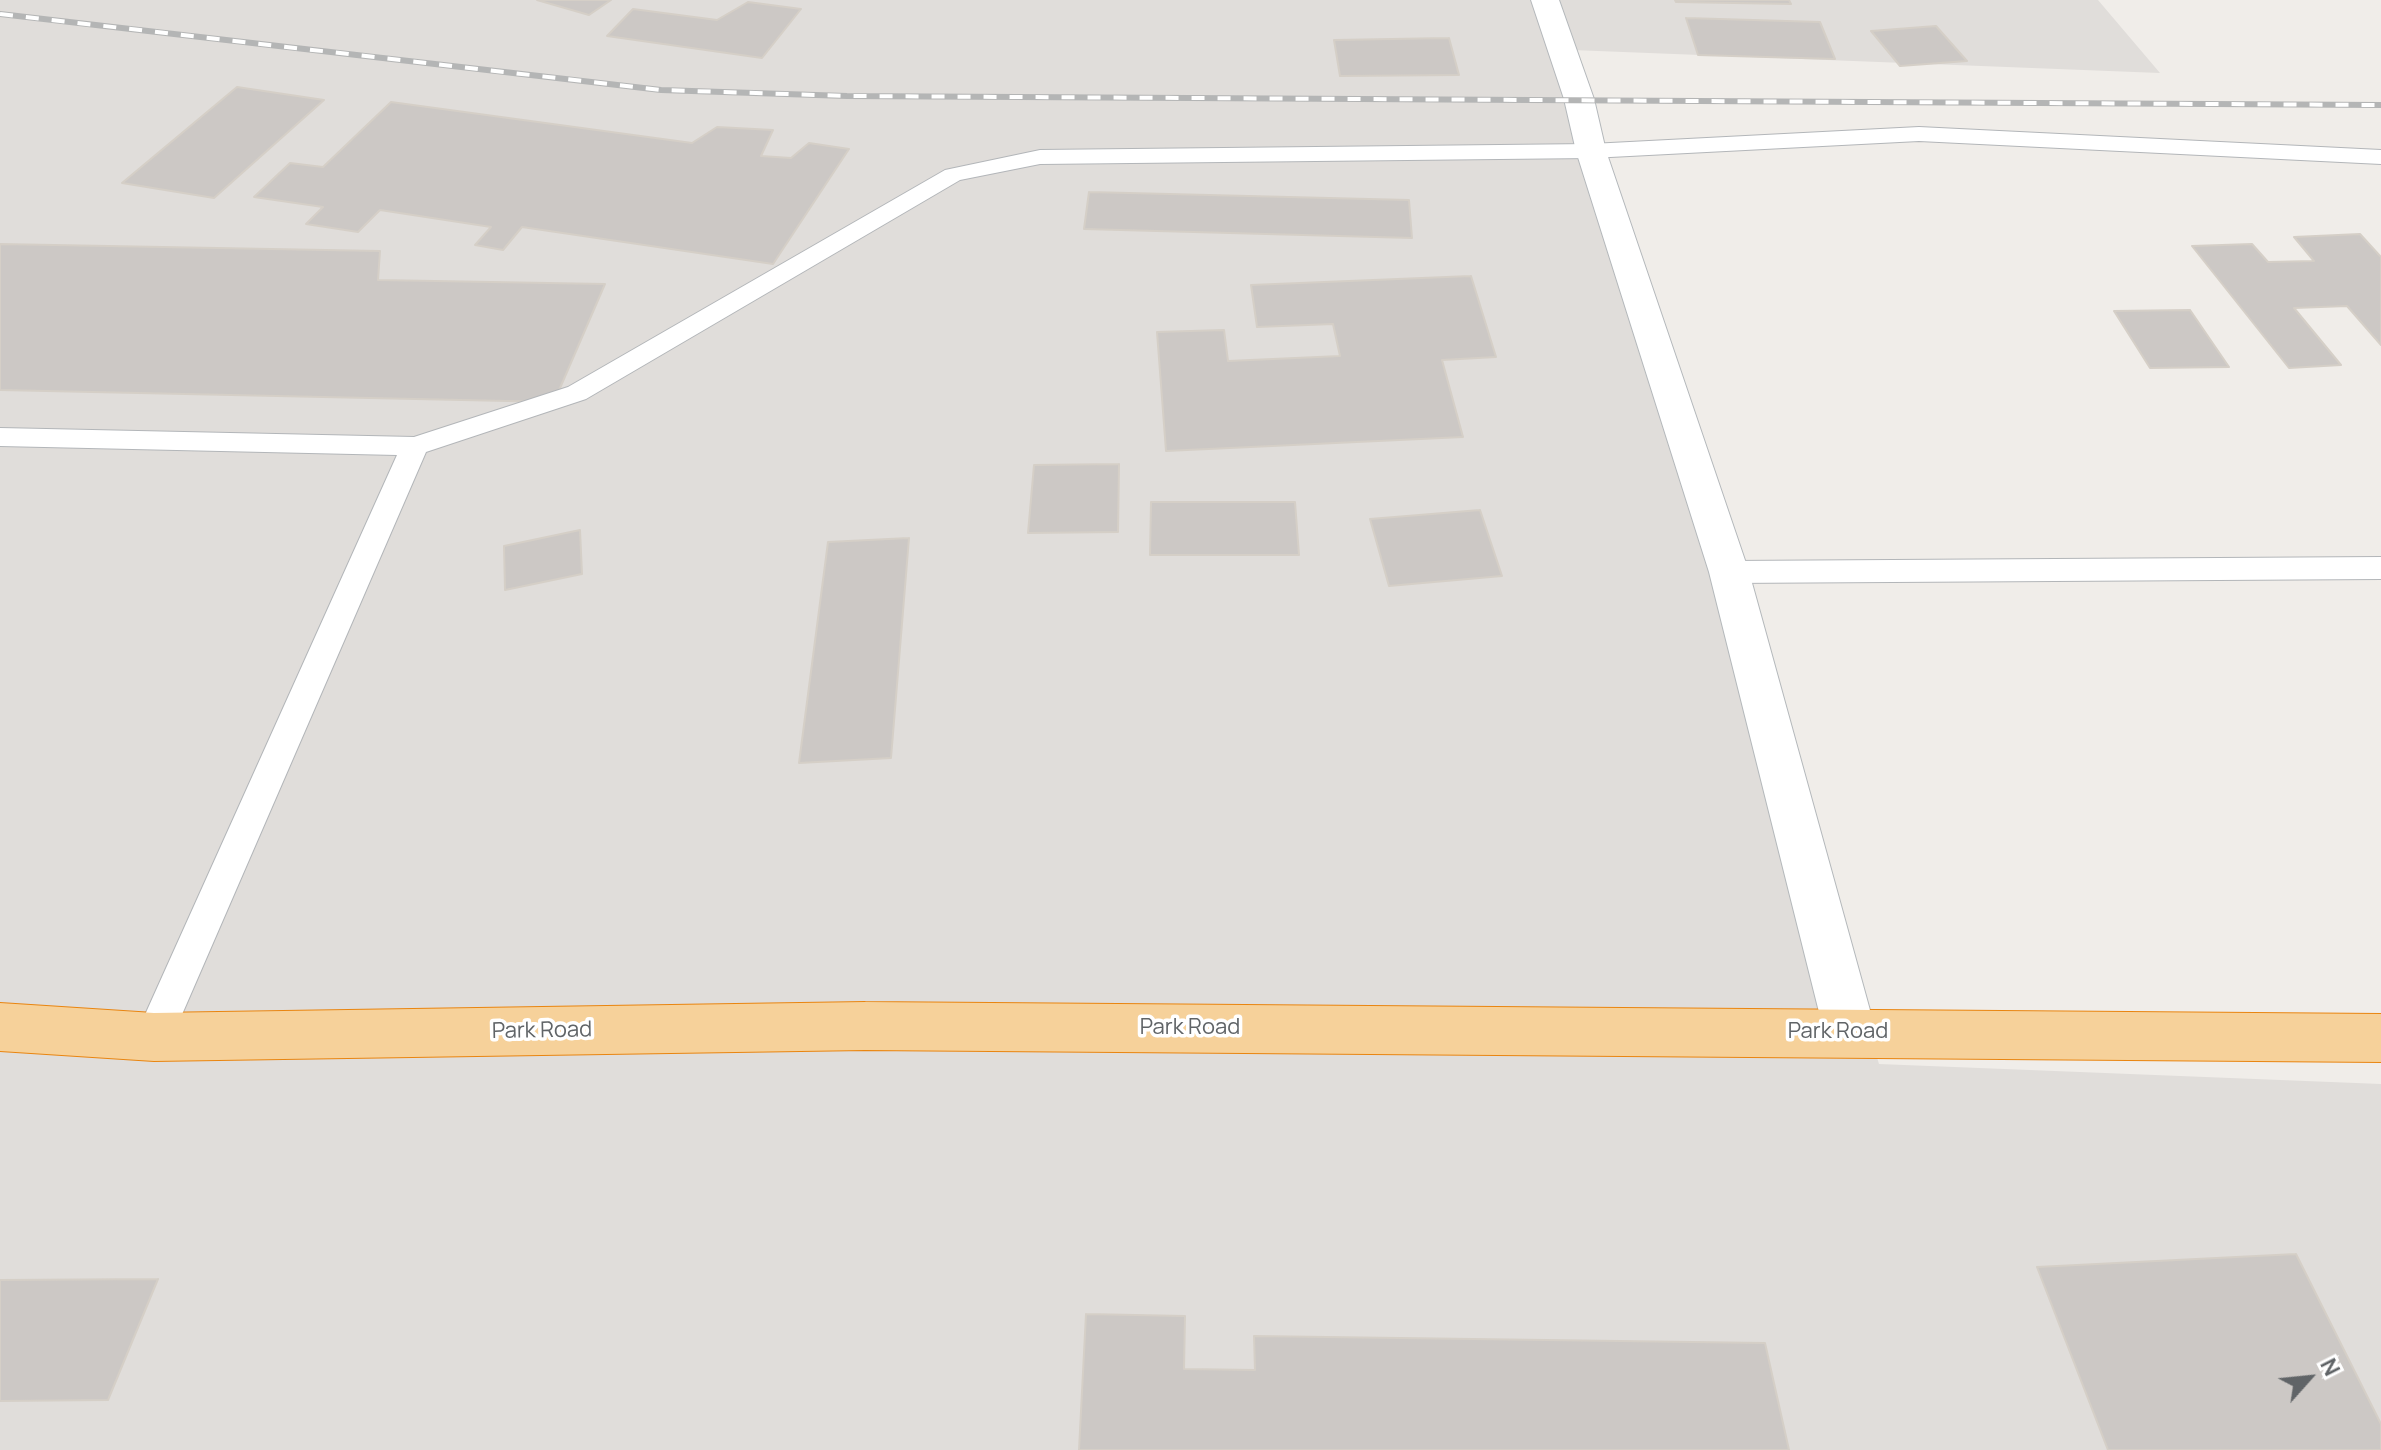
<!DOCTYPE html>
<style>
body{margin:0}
#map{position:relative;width:2381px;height:1450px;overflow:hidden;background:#f0ede9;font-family:Manrope,sans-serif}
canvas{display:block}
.north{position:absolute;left:2269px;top:1338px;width:80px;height:80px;-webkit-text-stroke:6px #fff;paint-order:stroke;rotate:63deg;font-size:22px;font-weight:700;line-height:32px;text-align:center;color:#606467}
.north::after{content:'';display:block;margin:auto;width:28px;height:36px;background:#606467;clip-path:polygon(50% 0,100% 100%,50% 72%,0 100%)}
</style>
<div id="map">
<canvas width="2381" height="1450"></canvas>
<div class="north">N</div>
</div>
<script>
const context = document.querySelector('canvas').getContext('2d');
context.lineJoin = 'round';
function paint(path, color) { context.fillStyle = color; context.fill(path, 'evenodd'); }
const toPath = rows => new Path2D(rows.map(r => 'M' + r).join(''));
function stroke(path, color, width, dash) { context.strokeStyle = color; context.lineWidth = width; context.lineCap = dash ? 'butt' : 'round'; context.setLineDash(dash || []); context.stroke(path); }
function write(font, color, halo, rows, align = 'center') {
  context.font = font + ' Manrope,sans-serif'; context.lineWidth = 7; context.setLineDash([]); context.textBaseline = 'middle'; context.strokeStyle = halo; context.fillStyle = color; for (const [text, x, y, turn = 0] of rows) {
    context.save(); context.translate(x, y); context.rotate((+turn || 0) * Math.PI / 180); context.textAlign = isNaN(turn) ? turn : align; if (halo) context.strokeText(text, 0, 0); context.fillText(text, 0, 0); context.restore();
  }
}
paint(toPath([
 [0,0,2098,0,2160,73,1572,50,1879,1064,2381,1084,2381,1450,0,1450]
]), '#e0ddda');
const building = toPath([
 [537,0,611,0,589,15,537,0],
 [1675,0,1789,0,1791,4,1676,2,1675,0],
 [748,2,801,9,762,58,607,36,633,9,717,20,748,2],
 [1686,18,1820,22,1835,59,1698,55,1686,18],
 [1936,26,1967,61,1900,66,1871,31,1936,26],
 [1449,38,1459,75,1340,76,1334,40,1449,38],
 [237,87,324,100,214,198,122,183,237,87],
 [391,102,692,143,717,127,773,130,761,156,791,158,809,143,849,149,773,264,522,227,503,250,475,245,491,227,380,210,358,232,306,224,323,207,254,197,290,163,323,167,391,102],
 [1089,192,1409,200,1412,238,1084,229,1089,192],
 [2360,234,2381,257,2381,345,2347,306,2294,308,2341,365,2289,368,2192,246,2252,244,2268,262,2314,261,2294,237,2360,234],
 [0,244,380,251,378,280,605,284,554,402,0,390,0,244],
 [1471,276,1496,357,1442,360,1463,437,1166,451,1157,332,1224,330,1228,361,1340,356,1333,324,1257,327,1251,285,1471,276],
 [2190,310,2229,367,2150,368,2114,311,2190,310],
 [1119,464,1118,532,1028,533,1034,465,1119,464],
 [1151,502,1295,502,1299,555,1150,555,1151,502],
 [1480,510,1502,576,1389,586,1370,519,1480,510],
 [580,530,582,574,505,590,504,546,580,530],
 [909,538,891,758,799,763,828,542,909,538],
 [2296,1254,2381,1424,2381,1450,2108,1450,2037,1267,2296,1254],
 [158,1279,108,1400,0,1401,0,1280,158,1279],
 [1086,1314,1185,1316,1184,1369,1255,1370,1254,1336,1765,1343,1789,1450,1079,1450,1086,1314]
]);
paint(building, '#ccc8c5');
stroke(building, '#d5cfc7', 2);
const lane = toPath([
 [1919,127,2381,150,2381,164,1919,141,1591,158,1040,164,960,180,586,399,426,452,167,1049,154,1054,141,1049,135,1037,397,455,0,446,0,428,414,437,568,387,945,170,1040,150,1591,144,1919,127],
 [2381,557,2381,579,1729,583,1719,580,1714,572,1719,564,1729,561,2381,557]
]);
const secondary = toPath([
 [1531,0,1559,0,1594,99,1606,151,1749,572,1876,1032,1868,1049,1850,1056,1832,1049,1824,1032,1709,572,1576,151,1564,99,1531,0]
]);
const highway = toPath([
 [865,1002,2381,1014,2381,1062,865,1050,154,1061,0,1051,0,1003,154,1013,865,1002]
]);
stroke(lane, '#b3b6b9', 2);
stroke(secondary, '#b4b8bb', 2);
stroke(highway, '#e98510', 2);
paint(lane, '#fff');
paint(secondary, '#fff');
paint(highway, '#f6d19a');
const rail = toPath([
 [0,14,661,90,847,96,2381,105]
]);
stroke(rail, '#b4b5b5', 6);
stroke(rail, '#fff', 4, [13]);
write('22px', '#606467', '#fff', [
 ["Park Road",1190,1028],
 ["Park Road",542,1031,-1],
 ["Park Road",1838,1032]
]);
</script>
